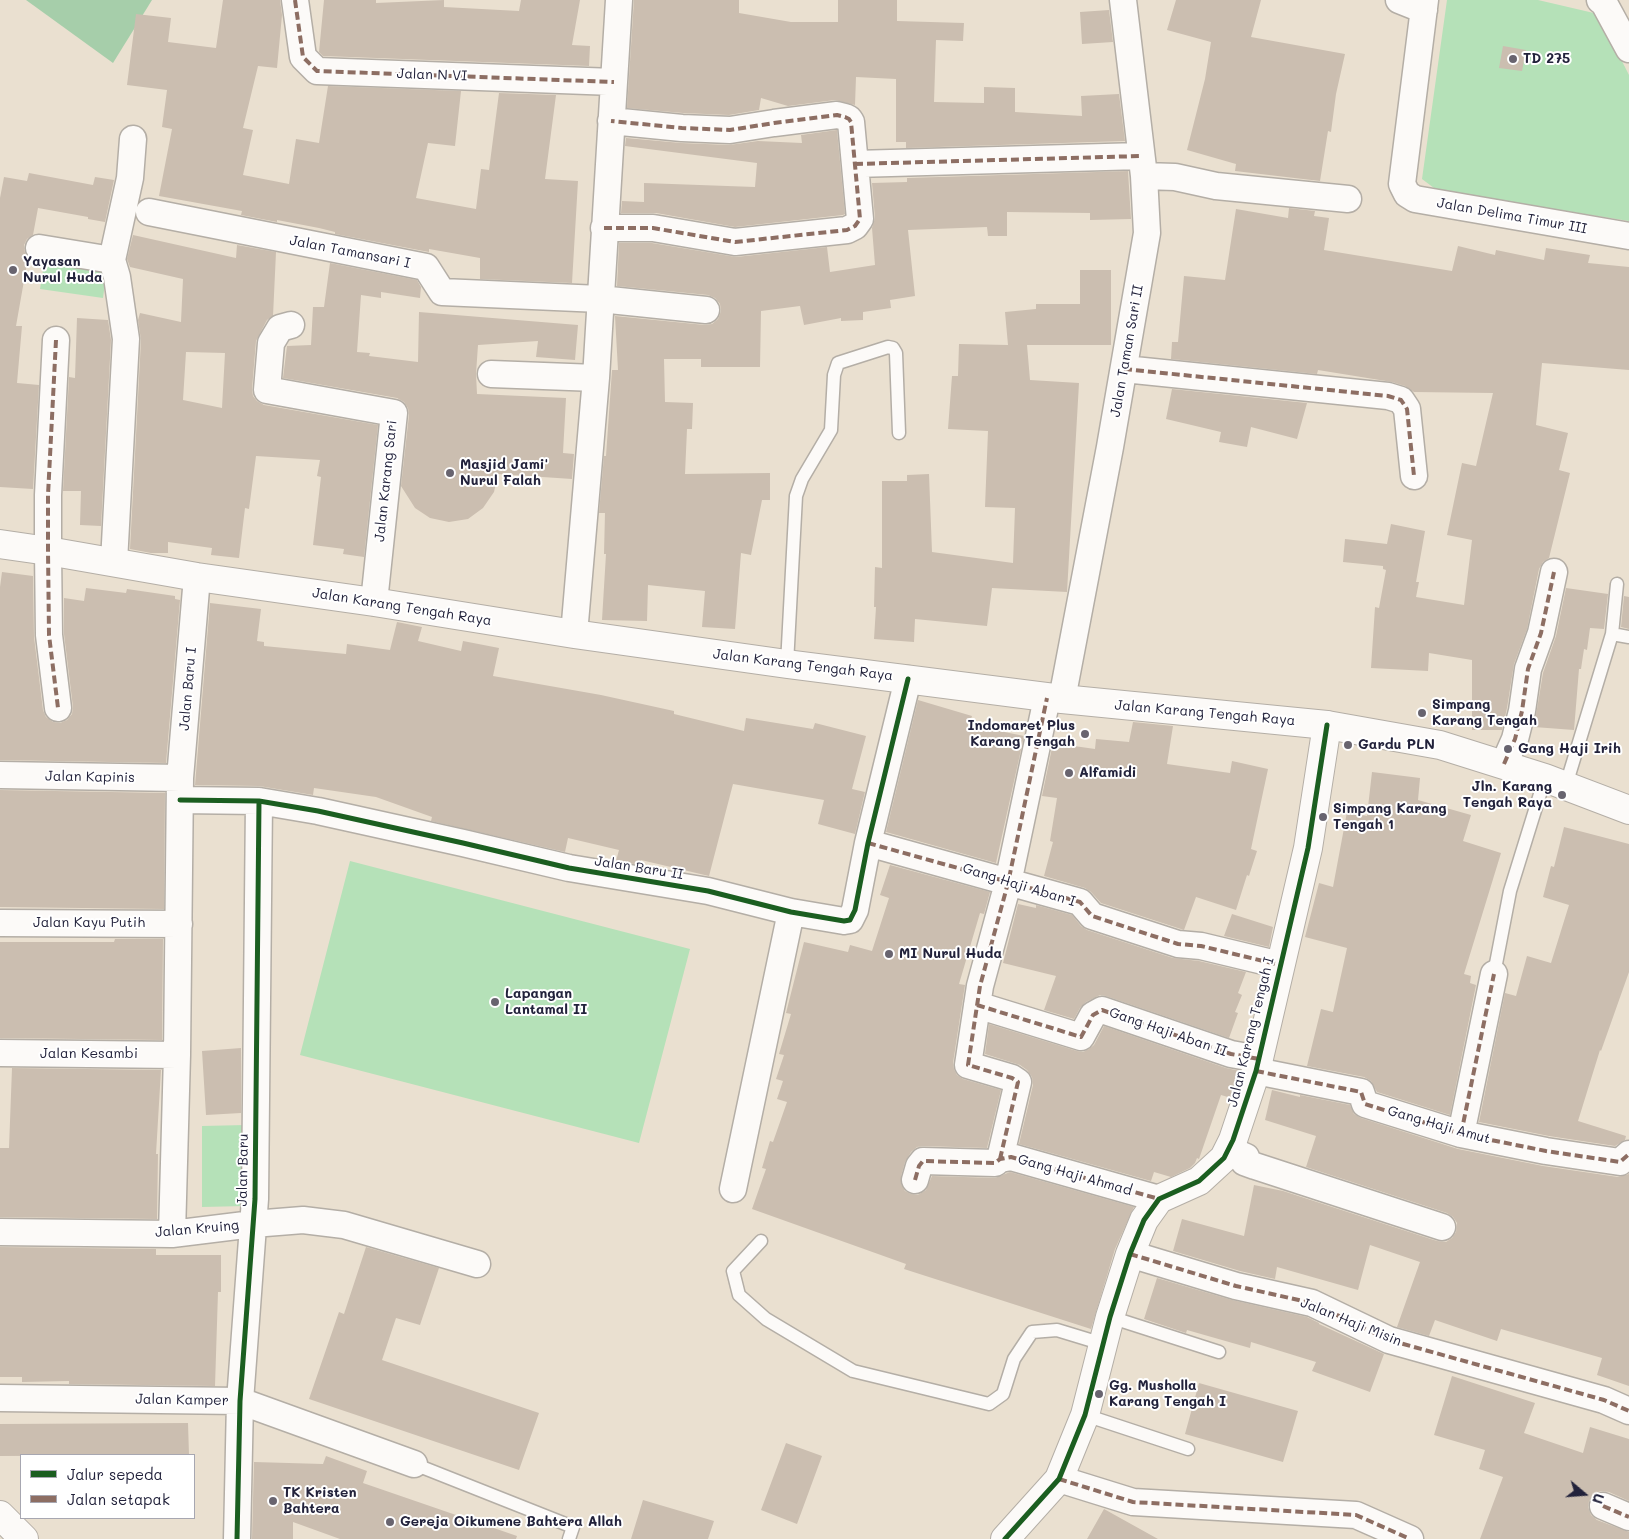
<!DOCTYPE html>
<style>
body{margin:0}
#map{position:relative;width:1629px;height:1539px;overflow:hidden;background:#eae0d0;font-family:Mali,sans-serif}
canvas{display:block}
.legend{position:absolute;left:20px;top:1454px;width:175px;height:65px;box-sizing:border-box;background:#fff;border:1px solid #a7a7b1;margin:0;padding:6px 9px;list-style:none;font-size:15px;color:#22223b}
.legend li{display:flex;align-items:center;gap:10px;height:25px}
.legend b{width:25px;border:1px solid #a7a7b1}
.north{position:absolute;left:1559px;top:1469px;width:50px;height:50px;-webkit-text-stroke:4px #fff;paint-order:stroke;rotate:108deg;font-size:14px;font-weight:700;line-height:20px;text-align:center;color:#22223b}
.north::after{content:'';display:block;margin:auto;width:18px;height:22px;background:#22223b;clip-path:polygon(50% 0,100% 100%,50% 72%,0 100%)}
</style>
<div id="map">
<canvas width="1629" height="1539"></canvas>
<ul class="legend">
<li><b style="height:6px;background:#1b5e20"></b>Jalur sepeda</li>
<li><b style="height:6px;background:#8d6e63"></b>Jalan setapak</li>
</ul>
<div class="north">U</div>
</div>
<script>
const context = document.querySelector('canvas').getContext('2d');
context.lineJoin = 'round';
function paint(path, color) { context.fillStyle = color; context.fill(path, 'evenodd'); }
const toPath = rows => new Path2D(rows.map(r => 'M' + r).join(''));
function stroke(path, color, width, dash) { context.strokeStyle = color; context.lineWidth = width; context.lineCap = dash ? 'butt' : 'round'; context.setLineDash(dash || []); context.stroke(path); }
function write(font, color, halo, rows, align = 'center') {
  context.font = font + ' Mali,sans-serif'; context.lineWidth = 4; context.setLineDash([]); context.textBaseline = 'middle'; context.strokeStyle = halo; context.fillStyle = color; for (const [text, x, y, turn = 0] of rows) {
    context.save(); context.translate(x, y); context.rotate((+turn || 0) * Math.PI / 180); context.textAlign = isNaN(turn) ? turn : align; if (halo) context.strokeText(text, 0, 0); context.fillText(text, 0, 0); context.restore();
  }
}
paint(toPath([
 [1447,0,1538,0,1598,14,1629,75,1629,221,1438,191,1422,179],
 [46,252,108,261,103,298,40,289],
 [350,861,690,949,639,1143,300,1055],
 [246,1125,246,1206,202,1207,202,1126]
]), '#b5e1b8');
paint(toPath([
 [26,0,152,0,113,63]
]), '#a6ceaa');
paint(toPath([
 [223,0,280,0,282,15,277,68,258,66,243,128,253,130,243,175,289,184,296,139,319,143,328,86,461,91,455,146,428,143,416,198,476,209,481,169,489,170,499,93,556,95,545,179,578,181,572,283,480,279,480,258,429,249,429,252,335,234,335,232,319,228,277,220,277,222,241,215,242,211,159,196,172,129,162,127,167,90,127,85,136,14,171,18,168,42,216,48],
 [324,0,376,0,376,3,444,0,444,7,519,11,521,0,580,0,572,45,590,46,589,66,323,56,319,52],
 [634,0,739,0,739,13,791,22,838,22,838,0,897,0,897,21,964,23,963,41,936,40,934,102,984,103,984,87,1015,88,1015,112,1082,116,1081,96,1119,94,1125,141,906,148,906,142,896,142,896,79,856,77,855,105,835,100,788,106,761,98,759,110,729,115,683,113,627,108],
 [1176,0,1261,0,1251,37,1345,54,1336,94,1331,132,1328,131,1320,181,1235,171,1236,164,1187,150,1205,79,1211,42,1167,30],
 [1109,10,1113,42,1082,44,1080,12],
 [1503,46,1526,50,1522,71,1499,68],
 [837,130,845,214,843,215,735,227,656,213,621,213,622,201,644,202,644,183,755,187,757,163,625,146,626,138,681,143,729,145,758,141,802,143,801,135],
 [1128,171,1131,219,1090,220,1090,213,1007,212,1007,236,988,236,987,227,908,230,915,296,890,300,891,308,863,312,863,320,841,321,841,318,804,325,800,306,761,311,760,367,701,367,701,359,664,359,665,402,693,403,692,429,687,429,685,474,770,473,770,500,762,500,751,555,741,553,735,629,702,627,705,591,648,585,647,621,602,620,606,554,604,554,605,513,599,513,604,456,606,456,612,370,618,370,615,316,705,325,712,324,718,319,721,311,720,304,715,298,708,295,617,286,619,243,652,243,736,257,827,247,830,272,875,265,872,228,875,218,872,183,907,182,907,178],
 [29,173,93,185,95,177,114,180,105,222,88,219,88,217,38,208,33,235,27,239,24,245,25,253,28,258,16,326,22,326,17,383,39,385,33,489,0,487,0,198,4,177,27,181],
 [1289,208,1315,211,1314,216,1329,218,1324,250,1452,271,1458,246,1495,255,1496,250,1544,260,1546,248,1590,255,1588,263,1629,267,1629,370,1542,363,1536,425,1568,433,1559,470,1570,473,1549,558,1543,562,1539,569,1527,629,1514,664,1507,708,1502,730,1472,730,1472,660,1429,653,1428,671,1371,668,1375,607,1379,608,1386,570,1383,569,1383,566,1343,562,1345,539,1387,544,1391,524,1425,531,1416,582,1419,582,1416,597,1464,605,1472,540,1447,535,1462,463,1476,466,1493,393,1414,392,1405,386,1392,382,1318,370,1317,374,1171,359,1172,342,1178,342,1184,276,1225,280,1236,209,1288,218],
 [133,235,236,258,237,245,276,252,273,316,267,320,256,341,252,389,253,396,257,401,264,405,378,425,364,557,343,554,344,549,313,545,321,477,317,476,320,460,256,456,249,509,245,508,239,558,211,555,212,548,168,542,168,553,151,553,130,549,141,340,138,320,140,313,181,322,183,279,130,267,127,259],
 [186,352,225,353,222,408,183,400],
 [330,263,417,280,421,287,420,298,381,292,381,298,361,295,357,352,370,353,369,356,418,362,419,312,578,325,575,360,536,357,538,341,478,345,476,374,477,394,566,398,563,453,574,454,572,479,498,474,494,492,483,508,468,519,449,522,430,518,415,508,401,486,409,415,408,408,404,402,397,398,283,378,287,346,311,345,313,307,324,307],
 [1080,270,1111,270,1111,345,1027,345,1030,380,1079,383,1067,592,992,588,987,626,915,619,914,642,874,639,876,607,874,607,875,567,882,568,882,481,907,481,907,475,929,474,932,552,1013,563,1015,508,985,507,988,431,948,429,952,376,958,376,959,344,1008,345,1005,312,1036,309,1036,304,1080,304],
 [77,318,108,320,111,340,101,526,80,525,81,491,63,491,69,377,75,378],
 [1172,389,1307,403,1297,439,1251,427,1247,447,1219,442,1221,432,1166,419],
 [2,572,33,576,34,637,43,710,46,717,53,722,60,723,67,720,72,714,73,707,64,634,64,598,84,601,86,588,126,593,127,589,175,596,175,599,180,600,166,763,0,760,0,587],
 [1566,588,1608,594,1604,629,1590,628,1587,650,1584,649,1581,669,1579,669,1574,730,1534,727,1543,673,1556,636],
 [1624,596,1629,597,1629,629,1621,627],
 [210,603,261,609,257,641,264,642,264,646,346,654,347,644,390,650,397,622,422,627,418,641,461,651,463,641,499,648,493,676,601,695,674,711,674,714,744,731,746,718,813,729,815,723,866,736,852,789,865,792,855,834,818,824,824,800,733,784,709,876,641,860,640,865,616,861,619,850,568,838,565,852,431,821,432,817,376,797,314,788,313,795,259,786,195,785],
 [918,700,972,716,970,722,990,729,1024,736,996,863,886,832],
 [1133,722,1173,726,1167,764,1230,773,1232,761,1268,769,1251,849,1257,851,1249,876,1247,875,1236,910,1196,897,1184,930,1181,929,1101,903,1091,892,1085,888,1044,876,1053,842,1050,841,1057,798,1042,796,1053,743,1095,749,1096,739,1129,742],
 [1372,772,1420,778,1418,800,1471,815,1463,841,1501,853,1464,974,1471,976,1470,983,1476,985,1450,1115,1377,1092,1371,1081,1364,1077,1307,1066,1321,1009,1333,1012,1347,948,1305,937,1319,883,1333,887,1347,812,1367,816],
 [0,790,165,793,164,909,0,907],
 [1564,827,1629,844,1629,972,1601,1051,1600,1050,1578,1121,1626,1136,1625,1140,1615,1146,1549,1136,1479,1122,1505,993,1516,996,1527,956,1551,963,1569,905,1543,897,1551,866,1554,867],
 [890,865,990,892,984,914,980,913,959,984,965,985,953,1063,954,1069,957,1075,963,1079,1001,1090,987,1148,923,1146,917,1147,911,1152,905,1162,901,1176,901,1184,905,1191,911,1194,918,1195,926,1190,932,1176,995,1178,1010,1172,1134,1207,1115,1249,1091,1329,904,1269,906,1264,752,1209,766,1169,762,1168,770,1141,773,1142,787,1102,777,1099,783,1081,776,1079,784,1055,779,1054,791,1014,786,1013,804,942,848,952,850,945,872,951,889,898,880,895],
 [1018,904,1036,908,1036,905,1072,915,1081,926,1087,930,1173,958,1199,961,1246,972,1238,993,1242,995,1235,1012,1238,1013,1229,1038,1106,996,1100,995,1086,1002,1080,1008,1074,1019,1044,1010,1056,976,1003,963],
 [1232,914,1273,927,1269,947,1224,936],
 [115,939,163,939,162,1040,0,1038,0,942,114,942],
 [989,1024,1077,1051,1083,1052,1089,1049,1094,1045,1104,1026,1226,1068,1240,1071,1231,1098,1221,1095,1199,1159,1197,1158,1195,1163,1190,1168,1171,1177,1154,1172,1151,1181,1019,1144,1033,1085,1032,1077,1027,1070,1020,1065,985,1054],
 [241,1048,241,1113,206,1115,202,1051],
 [12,1068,161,1070,156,1154,158,1154,157,1219,0,1217,0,1148,9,1148],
 [1272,1090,1300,1097,1300,1095,1350,1105,1354,1114,1361,1118,1458,1149,1543,1166,1618,1177,1629,1174,1629,1386,1597,1375,1602,1358,1501,1329,1497,1341,1435,1320,1429,1336,1397,1327,1420,1262,1370,1245,1358,1290,1277,1267,1275,1279,1240,1271,1173,1251,1182,1219,1244,1236,1254,1185,1283,1191,1437,1241,1446,1242,1452,1238,1456,1232,1457,1223,1453,1217,1447,1213,1306,1167,1316,1136,1265,1120],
 [0,1247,156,1249,156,1255,221,1255,221,1292,218,1292,215,1386,69,1384,69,1381,22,1382,22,1377,0,1377],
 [366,1247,439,1268,420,1325,396,1318,382,1360,539,1413,519,1470,309,1399,339,1312,344,1314],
 [1157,1278,1232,1300,1307,1317,1319,1323,1319,1324,1384,1354,1370,1392,1312,1371,1316,1362,1251,1342,1250,1348,1187,1330,1186,1333,1144,1319],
 [1452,1376,1535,1403,1524,1433,1583,1453,1590,1427,1629,1439,1629,1501,1609,1492,1601,1491,1594,1494,1589,1501,1588,1507,1591,1515,1597,1520,1629,1532,1629,1539,1480,1539,1503,1477,1479,1469,1485,1450,1434,1435],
 [1199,1383,1298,1411,1283,1462,1185,1434],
 [188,1423,189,1455,0,1456,0,1424],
 [786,1443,822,1456,797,1524,761,1510],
 [326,1456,367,1471,363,1483,517,1536,516,1539,340,1539,293,1522,293,1539,252,1539,254,1462,323,1464],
 [643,1500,714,1521,708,1539,631,1539],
 [1104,1509,1158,1539,1087,1539]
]), '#cbbeb0');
const service = toPath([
 [1612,634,1629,637],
 [787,664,796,496,802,479,831,430,834,375,838,363,888,347,893,348,896,353,899,433],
 [1566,785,1612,634,1617,584],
 [1494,974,1510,891,1545,778],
 [761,1241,733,1271,739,1295,766,1319,853,1371,989,1404,1003,1394,1014,1359,1032,1332,1057,1330,1103,1344],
 [1110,1317,1219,1352],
 [1085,1415,1188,1449],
 [414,1464,573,1527,569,1539]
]);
const minor = toPath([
 [295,0,303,57,317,71,614,82],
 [1399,0,1424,10],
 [1425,0,1402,184,1407,194,1415,199,1629,236],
 [1600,0,1604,3,1629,49],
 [855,164,1141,156],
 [1144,176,1175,177,1216,186,1348,199],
 [149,212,426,267,442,292,600,299,706,310],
 [604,228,653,228,735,242,847,230,855,226,860,219,851,122,849,119,845,117,837,115,774,123,730,130,682,128,611,121],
 [39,248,112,260],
 [291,325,280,328,271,343,267,390,394,413,374,602],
 [56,340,48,495,48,551,49,635,58,708],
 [1124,369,1388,396,1401,400,1407,409,1414,476],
 [491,374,596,378],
 [114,562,126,339,117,277,112,260,130,178,133,139],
 [574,634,596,378,619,0],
 [1062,699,1110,447,1147,233,1144,176,1123,0],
 [1504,764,1515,739,1522,711,1528,669,1541,633,1554,572],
 [0,775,180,778],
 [180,800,259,801,318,811,463,843,569,868,708,891,791,912,844,921,850,920,855,910,868,843,908,679],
 [868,843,1080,902,1092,916,1178,944,1201,946,1280,965],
 [0,923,179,924],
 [977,1005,1081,1037,1093,1015,1102,1010,1231,1054,1259,1059],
 [0,1053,177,1055],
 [1256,1071,1361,1092,1365,1104,1461,1134,1546,1151,1620,1162,1629,1154],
 [1461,1134,1494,974],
 [1230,1150,1246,1157,1244,1162,1255,1166,1442,1227],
 [1000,1159,1018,1082,1012,1078,968,1065,980,986,1008,883,1047,698],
 [915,1180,919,1166,923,1161,995,1163,1000,1159,1011,1157,1159,1199],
 [733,1189,791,912],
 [0,1232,172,1234,253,1224,303,1220,344,1225,477,1264],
 [172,1234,177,1055,180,778,197,577],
 [1130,1254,1236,1286,1312,1303,1389,1340,1604,1400,1629,1411],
 [0,1398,240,1401,414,1464],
 [1059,1479,1133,1502,1356,1515,1410,1539],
 [1603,1506,1629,1517],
 [237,1539,240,1401,255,1199,259,801]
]);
const tertiary = toPath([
 [0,1515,24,1539],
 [1005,1539,1059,1479,1085,1415,1110,1317,1130,1254,1144,1220,1159,1199,1199,1181,1224,1158,1233,1140,1256,1071,1308,848,1327,725]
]);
const secondary = toPath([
 [0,544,48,551,197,577,374,602,574,634,787,664,1062,699,1327,725,1440,745,1545,778,1629,810]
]);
stroke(service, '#b4aea6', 15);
stroke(minor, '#b4aea6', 29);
stroke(tertiary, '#b4aea6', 30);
stroke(secondary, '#b4aea6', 30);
stroke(service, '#fcfaf8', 12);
stroke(minor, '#fcfaf8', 26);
stroke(tertiary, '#fcfaf8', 28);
stroke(secondary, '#fcfaf8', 28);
stroke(toPath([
 [295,0,303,57,317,71,614,82],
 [855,164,1141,156],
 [604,228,653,228,735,242,847,230,855,226,860,219,851,122,849,119,845,117,837,115,774,123,730,130,682,128,611,121],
 [56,340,48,495,48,551,49,635,58,708],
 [1124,369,1388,396,1401,400,1407,409,1414,476],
 [1504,764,1515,739,1522,711,1528,669,1541,633,1554,572],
 [868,843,1080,902,1092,916,1178,944,1201,946,1280,965],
 [977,1005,1081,1037,1093,1015,1102,1010,1231,1054,1259,1059],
 [1256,1071,1361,1092,1365,1104,1461,1134,1546,1151,1620,1162,1629,1154],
 [1461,1134,1494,974],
 [1000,1159,1018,1082,1012,1078,968,1065,980,986,1008,883,1047,698],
 [915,1180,919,1166,923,1161,995,1163,1000,1159,1011,1157,1159,1199],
 [1130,1254,1236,1286,1312,1303,1389,1340,1604,1400,1629,1411],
 [1059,1479,1133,1502,1356,1515,1410,1539],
 [1603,1506,1629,1517]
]), '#8d6e63', 4, [8, 4]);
stroke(toPath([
 [180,800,259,801,318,811,463,843,569,868,708,891,791,912,844,921,850,920,855,910,868,843,908,679],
 [237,1539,240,1401,255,1199,259,801],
 [1005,1539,1059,1479,1085,1415,1110,1317,1130,1254,1144,1220,1159,1199,1199,1181,1224,1158,1233,1140,1256,1071,1308,848,1327,725]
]), '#1b5e20', 5);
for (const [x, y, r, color] of [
 [1513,59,5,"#68646f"],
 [13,270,5,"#68646f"],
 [450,473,5,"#68646f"],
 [1422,713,5,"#68646f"],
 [1085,734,5,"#68646f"],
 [1348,745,5,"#68646f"],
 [1508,749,5,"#68646f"],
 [1069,773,5,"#68646f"],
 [1562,795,5,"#68646f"],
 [1323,817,5,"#68646f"],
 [889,954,5,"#68646f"],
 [495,1002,5,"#68646f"],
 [1099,1394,5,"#68646f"],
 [273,1501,5,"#68646f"],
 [390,1522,5,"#68646f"]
]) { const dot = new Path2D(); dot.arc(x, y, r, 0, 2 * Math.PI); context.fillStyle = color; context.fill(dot); stroke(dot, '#fff', 2); }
write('bold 14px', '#22223b', '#fff', [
 ["TD 275",1523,59],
 ["Yayasan",23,262],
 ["Nurul Huda",23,278],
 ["Masjid Jami'",460,465],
 ["Nurul Falah",460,481],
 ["Simpang",1432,705],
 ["Karang Tengah",1432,721],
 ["Indomaret Plus",1075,726,"right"],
 ["Karang Tengah",1075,742,"right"],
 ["Gardu PLN",1358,745],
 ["Gang Haji Irih",1518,749],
 ["Alfamidi",1079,773],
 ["Jln. Karang",1552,787,"right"],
 ["Tengah Raya",1552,803,"right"],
 ["Simpang Karang",1333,809],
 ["Tengah 1",1333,825],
 ["MI Nurul Huda",899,954],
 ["Lapangan",505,994],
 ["Lantamal II",505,1010],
 ["Gg. Musholla",1109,1386],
 ["Karang Tengah I",1109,1402],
 ["TK Kristen",283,1493],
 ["Bahtera",283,1509],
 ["Gereja Oikumene Bahtera Allah",400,1522]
], 'left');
write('14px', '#22223b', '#fff', [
 ["Jalan N VI",432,75,2],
 ["Jalan Delima Timur III",1512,216,10],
 ["Jalan Tamansari I",350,252,11],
 ["Jalan Taman Sari II",1127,351,-80],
 ["Jalan Karang Sari",386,481,-84],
 ["Jalan Karang Tengah Raya",402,607,9],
 ["Jalan Karang Tengah Raya",803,665,7],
 ["Jalan Baru I",188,689,-85],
 ["Jalan Karang Tengah Raya",1205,713,5],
 ["Jalan Kapinis",90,777,1],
 ["Jalan Baru II",639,868,9],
 ["Gang Haji Aban I",1019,885,17],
 ["Jalan Kayu Putih",89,923],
 ["Gang Haji Aban II",1168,1032,19],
 ["Jalan Karang Tengah I",1251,1032,-76],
 ["Jalan Kesambi",89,1054],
 ["Gang Haji Amut",1439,1125,16],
 ["Jalan Baru",243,1170,-89],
 ["Gang Haji Ahmad",1075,1175,16],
 ["Jalan Kruing",197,1229,-5],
 ["Jalan Haji Misin",1351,1322,22],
 ["Jalan Kamper",182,1400,1]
]);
</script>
